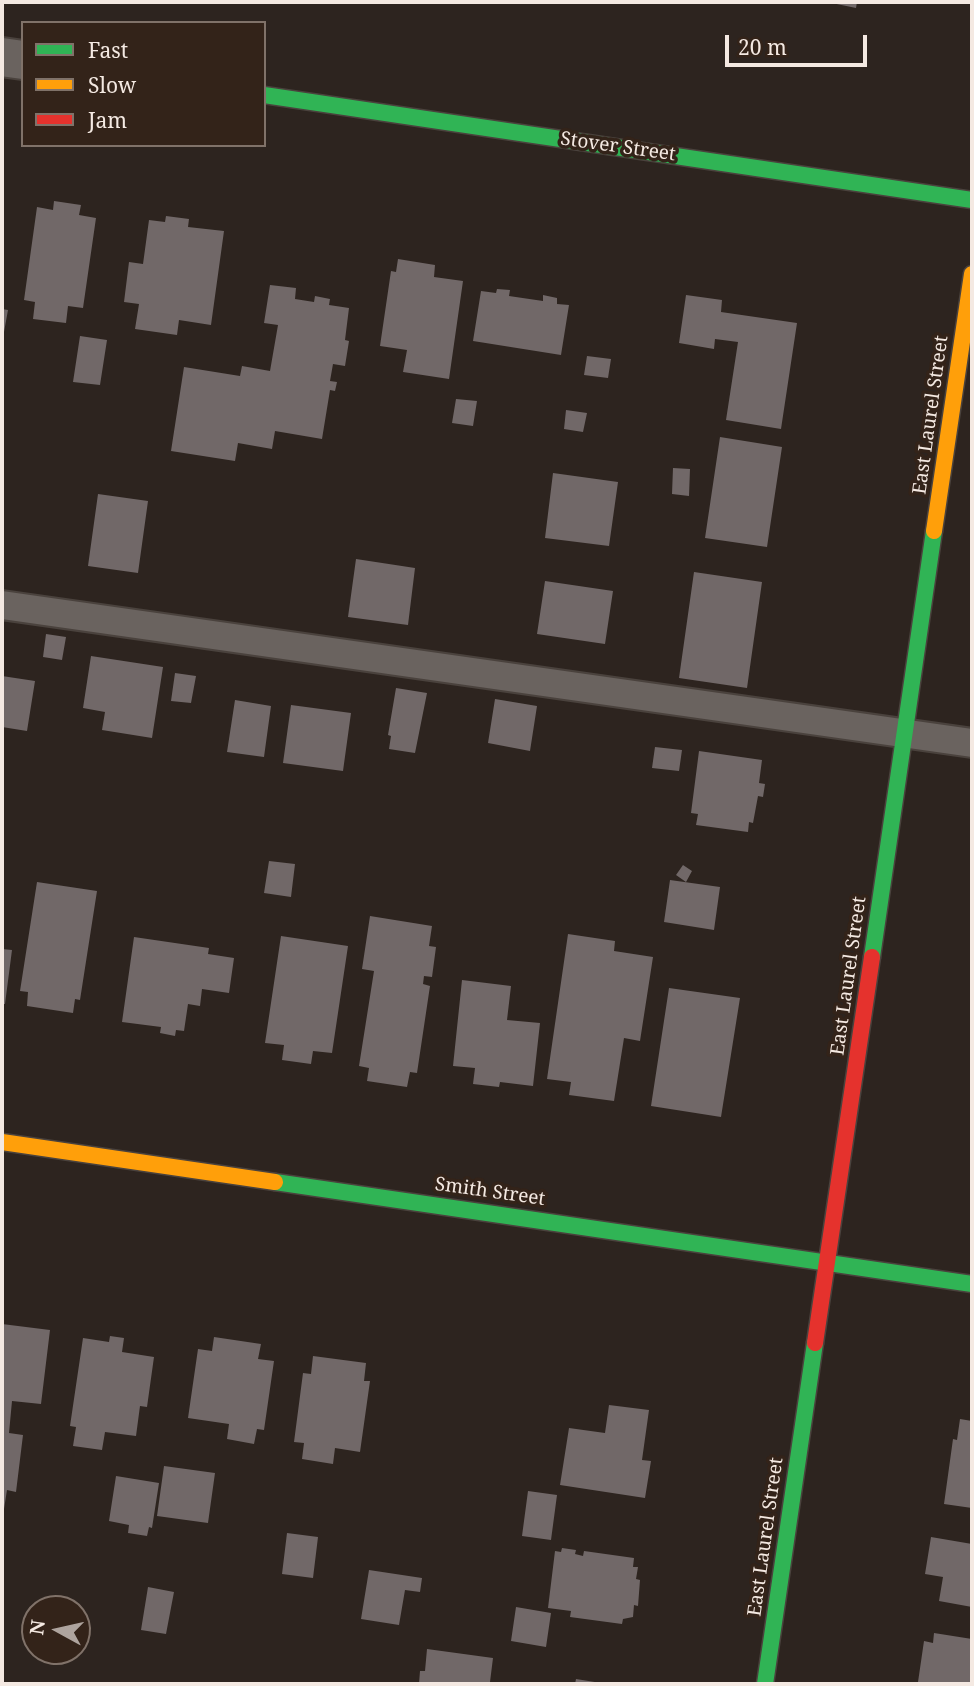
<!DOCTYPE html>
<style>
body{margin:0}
#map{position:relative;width:974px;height:1686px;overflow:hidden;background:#2d241f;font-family:"Noto Serif",serif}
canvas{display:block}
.frame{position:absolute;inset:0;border:4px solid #f4e9e2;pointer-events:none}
.legend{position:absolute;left:21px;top:21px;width:245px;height:126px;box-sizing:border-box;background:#332319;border:2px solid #807269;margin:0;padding:9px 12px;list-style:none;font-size:21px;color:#f4e9e2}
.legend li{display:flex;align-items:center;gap:14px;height:35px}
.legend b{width:35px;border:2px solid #807269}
.north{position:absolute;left:21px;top:1595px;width:70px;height:70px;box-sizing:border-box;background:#332319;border:2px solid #807269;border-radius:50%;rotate:278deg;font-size:19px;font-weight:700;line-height:28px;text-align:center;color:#f4e9e2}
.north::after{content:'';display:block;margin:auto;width:24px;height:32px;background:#aea49e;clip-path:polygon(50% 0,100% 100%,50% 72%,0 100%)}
.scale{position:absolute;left:725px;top:35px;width:142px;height:32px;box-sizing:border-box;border:4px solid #f4e9e2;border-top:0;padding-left:9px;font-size:21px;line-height:24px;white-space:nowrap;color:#f4e9e2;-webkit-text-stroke:5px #332319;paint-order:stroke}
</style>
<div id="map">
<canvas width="974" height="1686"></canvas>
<div class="frame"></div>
<ul class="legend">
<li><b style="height:9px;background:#30b455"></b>Fast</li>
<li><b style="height:9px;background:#ff9f0a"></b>Slow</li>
<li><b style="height:9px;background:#e5322d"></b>Jam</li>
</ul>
<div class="north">N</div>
<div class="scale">20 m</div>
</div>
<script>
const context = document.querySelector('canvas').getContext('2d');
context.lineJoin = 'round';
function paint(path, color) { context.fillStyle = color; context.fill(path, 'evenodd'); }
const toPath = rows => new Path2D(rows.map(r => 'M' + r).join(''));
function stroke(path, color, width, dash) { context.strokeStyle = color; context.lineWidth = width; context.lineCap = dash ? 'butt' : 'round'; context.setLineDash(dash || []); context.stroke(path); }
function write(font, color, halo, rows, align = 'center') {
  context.font = font + ' "Noto Serif",serif'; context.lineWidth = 7; context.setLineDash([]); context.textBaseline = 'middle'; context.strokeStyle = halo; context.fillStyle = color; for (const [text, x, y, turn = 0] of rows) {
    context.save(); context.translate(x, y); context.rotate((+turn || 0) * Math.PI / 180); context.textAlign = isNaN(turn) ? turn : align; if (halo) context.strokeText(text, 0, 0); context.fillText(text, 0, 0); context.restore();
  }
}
paint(toPath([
 [827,2,857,2,856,8],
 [54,201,81,205,79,215,96,218,83,308,68,306,66,323,33,319,35,302,24,300,37,207,53,210],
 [166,216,189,219,188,227,224,231,211,325,179,320,177,335,135,329,139,304,124,302,129,262,143,264,149,220,165,222],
 [398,259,435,265,434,277,463,281,449,379,403,372,407,350,380,346,391,271,396,272],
 [270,285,296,288,295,299,314,302,315,296,330,299,329,305,349,308,345,340,349,341,345,366,333,364,330,381,337,382,335,391,330,390,322,439,275,431,272,449,238,443,235,461,171,451,184,367,240,376,242,366,270,371,278,325,264,323],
 [497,289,510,290,509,296,543,301,543,295,557,298,557,304,569,305,561,355,473,341,481,291,496,293],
 [686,295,722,300,721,312,797,323,781,429,726,420,738,342,715,339,714,349,679,343],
 [2,309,8,310,4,332,2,332],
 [80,336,107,340,100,385,73,382],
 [587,356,611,359,608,378,584,375],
 [456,399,477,401,473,426,452,423],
 [566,410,587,413,583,432,564,429],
 [720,437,782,447,767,547,705,538],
 [673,468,690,469,689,496,672,494],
 [553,473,618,482,609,546,545,538],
 [98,494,148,501,138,573,88,566],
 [356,559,415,568,408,625,348,617],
 [694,572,762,582,747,688,679,678],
 [545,581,613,591,605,644,537,634],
 [46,634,66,637,62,660,43,657],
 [91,656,163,667,152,738,102,730,105,712,83,708],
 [175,673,196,676,191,703,171,701],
 [2,676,35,681,27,731,2,727],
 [396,688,427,693,415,753,389,749,391,736,388,735],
 [495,699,537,706,530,751,488,743],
 [235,700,271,706,264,757,227,752],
 [291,705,351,713,343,771,283,763],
 [655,747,682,750,679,771,652,768],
 [699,751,762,760,759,783,765,784,763,797,758,796,753,823,749,822,748,832,696,825,698,814,691,813],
 [269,861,295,864,291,897,264,893],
 [683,865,692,871,686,882,676,875],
 [670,880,720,887,714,930,664,922],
 [37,882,97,891,80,1000,75,999,73,1013,27,1006,28,992,20,991],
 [370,916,432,926,429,946,436,947,432,977,424,976,423,984,430,986,417,1073,410,1072,407,1087,367,1081,369,1068,359,1066,374,971,362,969],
 [568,934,615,941,614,951,653,957,640,1041,624,1038,614,1101,569,1095,571,1082,547,1079],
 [281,936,348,946,332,1053,313,1051,311,1064,282,1060,284,1045,265,1043],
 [134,937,209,948,208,954,234,958,229,993,202,989,200,1006,188,1004,184,1031,176,1030,175,1036,160,1033,161,1027,122,1022],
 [2,949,12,950,5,1004,2,1004],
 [462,980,511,986,507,1020,540,1023,533,1086,500,1082,499,1087,473,1084,475,1068,453,1066],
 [669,988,740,998,721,1117,651,1106],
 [2,1324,50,1330,41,1404,12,1401,9,1433,23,1435,16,1492,7,1490,4,1509,2,1509],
 [110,1336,124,1338,122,1352,154,1357,147,1407,140,1406,136,1436,105,1432,102,1450,73,1446,76,1427,70,1426,83,1338,109,1342],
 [214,1337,261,1344,258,1359,274,1361,264,1430,257,1429,254,1444,227,1439,229,1424,188,1418,198,1349,212,1351],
 [313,1356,366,1363,364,1381,370,1381,360,1452,335,1448,333,1464,302,1459,304,1443,294,1442,303,1373,311,1374],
 [609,1405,649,1410,642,1460,651,1461,645,1498,560,1485,569,1428,605,1433],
 [960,1419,972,1421,972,1508,944,1504,953,1439,957,1440],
 [164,1466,215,1473,208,1523,157,1516],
 [116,1476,159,1483,152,1528,149,1527,147,1536,128,1533,129,1525,109,1521],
 [528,1491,557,1495,551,1540,522,1536],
 [287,1533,318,1537,313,1578,282,1574],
 [931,1537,972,1544,972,1607,939,1601,943,1577,925,1574],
 [562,1548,576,1550,575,1554,583,1556,584,1551,634,1558,633,1567,638,1567,636,1579,640,1580,638,1606,634,1605,633,1617,623,1619,622,1624,570,1617,571,1611,548,1608,555,1551,561,1552],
 [369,1570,422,1578,420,1592,405,1590,399,1625,361,1619],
 [148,1587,174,1592,166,1634,141,1630],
 [516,1607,551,1613,546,1647,511,1641],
 [934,1633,972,1639,972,1684,926,1684,918,1682,924,1641,933,1643],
 [427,1649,493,1658,490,1682,492,1684,419,1684,420,1671,425,1671],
 [576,1679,601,1683,601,1684,575,1684]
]), '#716868');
const lane = toPath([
 [2,605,972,743]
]);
const street = toPath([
 [2,57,23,60]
]);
const fast = toPath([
 [264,95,972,200],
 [872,957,934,531],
 [275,1182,972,1284],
 [765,1684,815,1343]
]);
const slow = toPath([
 [934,531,972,274],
 [2,1142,275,1182]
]);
const jam = toPath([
 [815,1343,872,957]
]);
stroke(lane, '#4a423d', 32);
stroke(street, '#4a423d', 42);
stroke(fast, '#4a423d', 19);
stroke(slow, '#4a423d', 19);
stroke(jam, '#4a423d', 19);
stroke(lane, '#6a635f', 28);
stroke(street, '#6a635f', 38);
stroke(fast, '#30b455', 16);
stroke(slow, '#ff9f0a', 16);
stroke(jam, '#e5322d', 16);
write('19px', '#f4e9e2', '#332319', [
 ["Stover Street",618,147,8],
 ["East Laurel Street",931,415,-82],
 ["East Laurel Street",849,976,-82],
 ["Smith Street",490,1192,8],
 ["East Laurel Street",766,1537,-82]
]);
</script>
